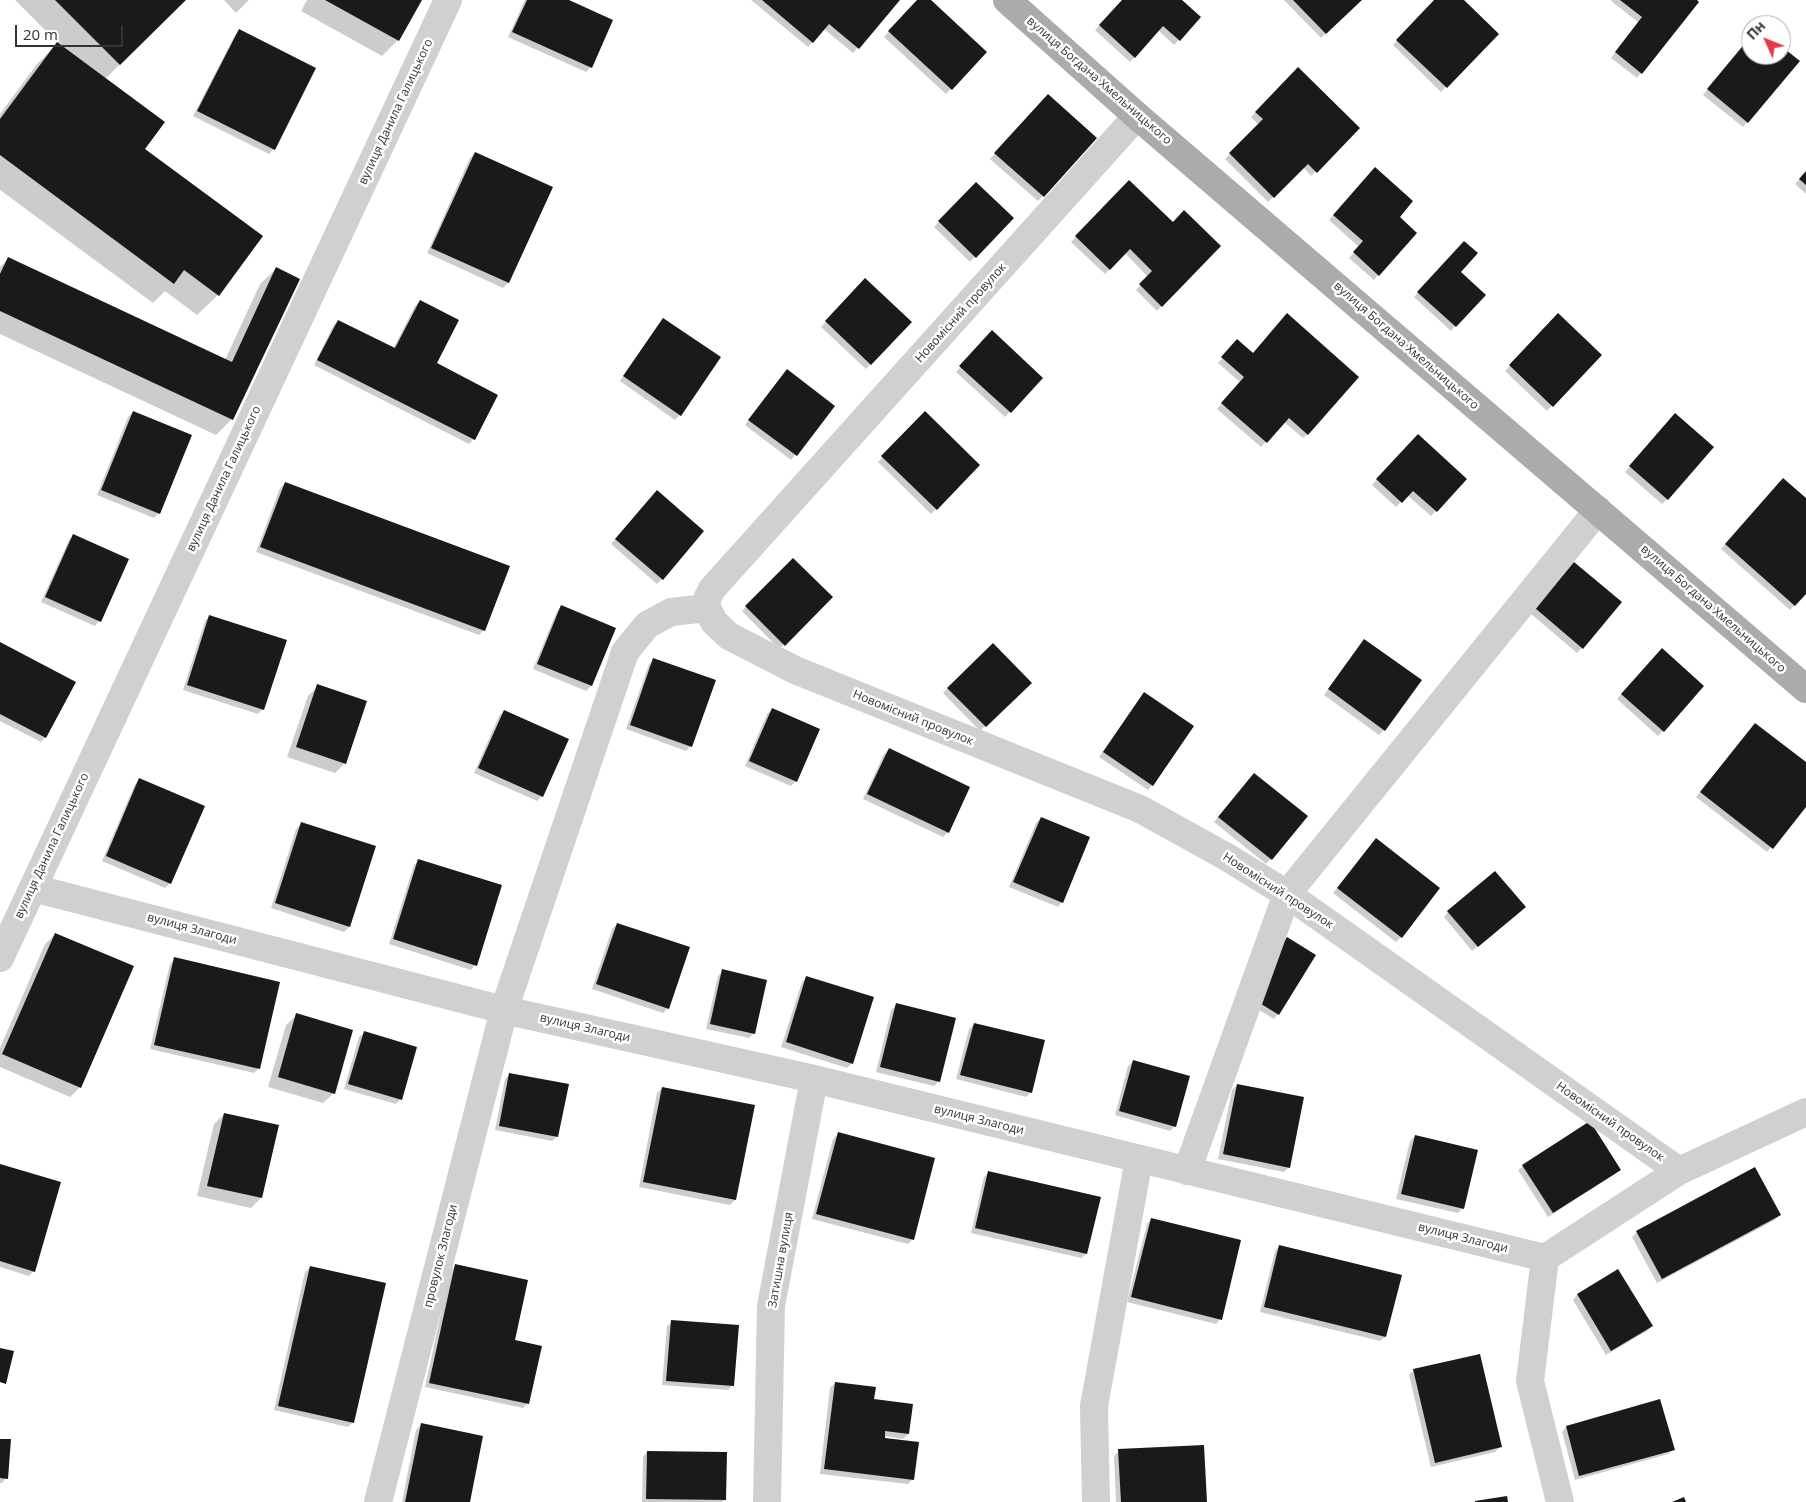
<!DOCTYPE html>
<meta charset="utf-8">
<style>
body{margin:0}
#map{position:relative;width:1806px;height:1502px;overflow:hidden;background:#fff;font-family:"Open Sans",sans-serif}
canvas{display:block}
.north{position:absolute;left:1741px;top:15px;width:50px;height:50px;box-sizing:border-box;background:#fff;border:1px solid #adadad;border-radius:50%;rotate:314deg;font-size:14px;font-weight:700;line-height:20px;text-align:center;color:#333}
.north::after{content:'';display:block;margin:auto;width:18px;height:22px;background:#e63946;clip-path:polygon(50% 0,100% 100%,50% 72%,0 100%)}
.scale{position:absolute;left:15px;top:25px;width:108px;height:22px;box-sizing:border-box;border:2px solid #333;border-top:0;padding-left:6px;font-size:15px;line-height:18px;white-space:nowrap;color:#333;-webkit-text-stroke:4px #fff;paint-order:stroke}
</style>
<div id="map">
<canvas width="1806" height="1502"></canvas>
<div class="north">Пн</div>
<div class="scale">20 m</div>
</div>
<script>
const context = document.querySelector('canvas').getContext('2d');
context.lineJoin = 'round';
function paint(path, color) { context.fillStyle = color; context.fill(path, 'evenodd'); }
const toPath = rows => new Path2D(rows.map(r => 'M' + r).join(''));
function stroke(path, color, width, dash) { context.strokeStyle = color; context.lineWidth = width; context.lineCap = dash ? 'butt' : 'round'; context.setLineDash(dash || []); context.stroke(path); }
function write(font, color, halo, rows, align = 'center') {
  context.font = font + ' "Open Sans",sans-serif'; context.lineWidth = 5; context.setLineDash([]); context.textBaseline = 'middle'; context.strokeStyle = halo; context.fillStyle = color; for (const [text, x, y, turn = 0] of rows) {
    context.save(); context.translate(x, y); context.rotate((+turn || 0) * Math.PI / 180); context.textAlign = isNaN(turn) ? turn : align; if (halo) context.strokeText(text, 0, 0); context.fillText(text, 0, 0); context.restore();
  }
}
paint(toPath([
 [15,0,185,0,105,79,143,149,218,295,197,315,165,291,153,303,0,190,0,114,37,64,58,43],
 [224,0,249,0,236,13],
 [307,0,420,0,398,40,382,56,301,11],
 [525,0,566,0,591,67,586,72,508,37],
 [751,0,898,0,853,53,824,29,808,47],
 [918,0,929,0,985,53,946,94,884,37],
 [1123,0,1180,0,1199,17,1174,45,1158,30,1130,62,1095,30],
 [1284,0,1360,0,1321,38],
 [1436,0,1462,0,1497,34,1441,92,1393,45],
 [1612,0,1695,0,1637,78,1611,58,1638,22,1611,1],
 [239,30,314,68,274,149,269,154,193,116,235,35],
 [1751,37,1751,55,1781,55,1781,47,1798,61,1743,127,1703,95],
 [1298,69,1359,128,1311,176,1303,167,1268,202,1225,159,1259,125,1251,117],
 [1043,100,1095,138,1038,201,990,159],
 [475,153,551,188,508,283,503,288,427,253,470,158],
 [1806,172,1806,194,1795,184],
 [1370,174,1398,217,1378,275,1374,280,1349,258,1359,247,1329,220],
 [1129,181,1173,223,1219,246,1157,311,1136,290,1148,277,1125,253,1105,274,1071,242],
 [976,183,1012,218,970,262,934,227],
 [1459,247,1455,326,1451,331,1414,297],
 [8,259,225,360,260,284,276,269,298,279,232,419,216,435,0,334,0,267],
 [866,280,910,322,866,369,821,327],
 [420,301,435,364,474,439,469,444,314,365,333,326,338,321,393,349,415,306],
 [1558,315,1600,355,1547,411,1505,371],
 [659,324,680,415,675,420,620,381],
 [988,337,1042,378,1005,417,956,372],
 [1233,346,1308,434,1303,438,1284,422,1261,447,1217,409,1240,382,1218,363],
 [787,371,834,406,791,460,745,425],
 [133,412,159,513,154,518,97,495,128,417],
 [925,413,978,465,931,514,878,462],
 [1671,420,1667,499,1662,504,1625,472],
 [1413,440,1465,479,1431,516,1407,495,1396,507,1372,485],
 [285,484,484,630,479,635,256,552,280,488],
 [1778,484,1806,500,1806,592,1790,610,1721,549],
 [652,496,662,579,657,584,611,544],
 [74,535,127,560,99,621,95,626,41,602,69,540],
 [793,559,831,597,779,649,742,611],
 [1570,569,1582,648,1577,653,1531,614],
 [562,606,615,628,591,686,586,691,533,669,557,611],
 [210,616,263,709,258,714,183,690,205,621],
 [1364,640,1384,730,1379,735,1324,695],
 [0,644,45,738,41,742,0,721],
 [993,644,1031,683,980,731,943,693],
 [1657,655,1703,686,1658,736,1617,699],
 [654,660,691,746,686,751,626,729,649,664],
 [318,686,345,763,335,773,287,757,308,696],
 [1140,698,1152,785,1148,790,1099,757],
 [772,710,796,781,791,786,745,766,767,714],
 [504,711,542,796,537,801,474,773,499,716],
 [1755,724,1806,764,1806,805,1767,852,1696,797],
 [889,750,948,832,943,837,863,799,884,754],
 [140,779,170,883,165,888,102,861,135,784],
 [1249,779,1306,817,1266,864,1214,822],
 [1041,818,1062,902,1058,907,1009,887,1036,823],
 [301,824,375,847,349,927,344,932,271,908,296,829],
 [1376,840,1401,937,1396,942,1333,893],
 [419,860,475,965,471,970,389,944,414,865],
 [1448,912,1519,912,1472,951,1444,917],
 [617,924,668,1008,663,1013,592,989,612,929],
 [56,934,80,1087,70,1097,0,1067,0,1048,45,944],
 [1282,944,1278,1014,1274,1019,1246,1002],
 [175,959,259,1068,254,1073,150,1049,170,964],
 [723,971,754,1033,749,1038,706,1029,718,976],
 [807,977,852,1063,847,1068,781,1047,802,982],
 [896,1005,939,1081,934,1086,876,1072,891,1010],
 [297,1015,334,1093,323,1103,268,1087,286,1025],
 [974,1024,1031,1092,1026,1097,956,1079,969,1029],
 [364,1033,401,1099,396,1104,344,1089,359,1037],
 [1133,1061,1175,1126,1170,1131,1115,1115,1128,1066],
 [510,1074,557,1136,552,1141,495,1130,505,1079],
 [1237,1085,1289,1167,1284,1172,1218,1159,1232,1090],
 [662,1088,754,1106,735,1200,730,1205,639,1187,657,1093],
 [224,1114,278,1126,261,1198,251,1208,197,1196,214,1124],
 [838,1134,913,1239,908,1244,812,1219,833,1139],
 [1415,1136,1463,1208,1458,1213,1396,1199,1410,1141],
 [0,1165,34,1271,29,1276,0,1267],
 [1523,1166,1620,1169,1615,1174,1548,1217,1518,1170],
 [989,1172,1086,1254,1081,1258,971,1233,984,1177],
 [1780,1215,1775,1220,1657,1283,1632,1237,1637,1232],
 [1152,1219,1220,1319,1216,1324,1127,1302,1147,1224],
 [1280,1246,1385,1337,1380,1341,1260,1312,1275,1251],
 [455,1266,528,1403,523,1408,425,1387,450,1271],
 [310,1267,353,1422,348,1427,274,1410,305,1272],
 [1617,1270,1651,1326,1647,1331,1606,1355,1573,1300,1577,1295],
 [672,1322,733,1385,728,1390,662,1385,667,1326],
 [1414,1370,1500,1447,1495,1452,1431,1467,1409,1375],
 [835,1383,873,1400,908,1434,903,1439,884,1436,913,1479,908,1484,820,1474,830,1388],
 [421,1425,468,1502,402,1502,416,1430],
 [1566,1427,1673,1450,1668,1454,1575,1480,1562,1432],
 [0,1440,6,1478,2,1483,0,1483],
 [1119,1451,1205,1502,1116,1502,1114,1456],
 [647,1452,725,1500,722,1502,642,1502,643,1457]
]), '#0003');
paint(toPath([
 [55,0,186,0,120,65],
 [325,0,422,0,399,41],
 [527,0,569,0,613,20,592,68,512,32],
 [762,0,900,0,859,49,829,24,813,43],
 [917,0,931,0,987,52,952,90,888,31],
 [1122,0,1182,0,1201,17,1180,41,1163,26,1135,58,1099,25],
 [1293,0,1362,0,1326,34],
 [1434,0,1464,0,1499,34,1447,88,1396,40],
 [1620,0,1697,0,1699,2,1642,74,1615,52,1642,17],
 [239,29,316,68,275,150,197,111],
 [1751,36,1751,55,1781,55,1781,46,1800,61,1748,123,1707,89],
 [57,42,165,122,145,149,263,236,219,296,184,270,174,284,0,155,0,119],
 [1298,67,1360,128,1317,173,1308,164,1274,198,1229,153,1263,119,1255,112],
 [1048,94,1097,138,1044,197,994,153],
 [475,152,553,187,509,283,431,248],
 [1375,167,1413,201,1400,217,1417,233,1379,276,1353,252,1363,241,1333,215],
 [1806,171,1806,185,1799,179],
 [1129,180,1173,222,1184,210,1221,246,1162,307,1139,284,1152,271,1130,249,1110,270,1075,236],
 [976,182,1014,218,976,258,938,221],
 [1464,241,1478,253,1461,272,1486,295,1456,327,1417,292],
 [8,257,232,362,276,267,300,279,233,420,0,311,0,274],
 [865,278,912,322,871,365,825,321],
 [420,300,459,320,437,363,498,395,475,440,317,360,338,320,395,348],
 [1287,313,1359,377,1308,435,1289,418,1267,443,1221,403,1244,377,1221,357,1237,339,1253,353],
 [1558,313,1602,355,1553,407,1509,365],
 [663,318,721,357,681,416,623,376],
 [992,330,1043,378,1011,413,959,366],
 [787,369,835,406,797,456,748,420],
 [133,411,192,435,160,514,101,490],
 [925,411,980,465,937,510,881,456],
 [1675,413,1714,447,1668,500,1629,466],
 [1418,434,1467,479,1437,512,1413,491,1402,503,1376,479],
 [1783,478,1806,498,1806,594,1795,606,1725,544],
 [285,482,510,566,485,631,260,547],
 [657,490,704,531,663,580,615,539],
 [73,534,129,559,101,622,45,597],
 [793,558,833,597,785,646,745,606],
 [1574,562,1622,602,1583,649,1535,608],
 [561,605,616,628,592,686,537,664],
 [209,615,287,640,264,710,187,685],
 [1364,639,1422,680,1385,731,1328,689],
 [0,642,76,682,46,738,0,714],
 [993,643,1032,683,986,727,947,688],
 [1662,648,1704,686,1664,732,1621,694],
 [653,658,716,680,692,747,630,725],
 [317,684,367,701,346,764,296,747],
 [1144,692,1194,726,1153,786,1103,752],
 [772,708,820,729,797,782,749,761],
 [504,710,569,739,543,797,478,768],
 [1755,723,1806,762,1806,807,1773,849,1700,792],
 [889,748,970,787,949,833,867,794],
 [1254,773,1308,816,1272,860,1218,817],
 [139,778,205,806,171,884,106,856],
 [1041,817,1090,837,1063,903,1013,882],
 [301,822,376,846,350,927,275,903],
 [1376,838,1440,888,1402,938,1337,888],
 [418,859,502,885,477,966,393,939],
 [1495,871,1526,907,1478,947,1447,911],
 [617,923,690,947,669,1009,596,984],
 [55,933,134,966,81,1088,2,1054],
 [1287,937,1316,955,1279,1015,1250,997],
 [174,957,280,982,260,1069,154,1045],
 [722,969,767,980,755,1034,710,1024],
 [806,976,874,997,853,1064,786,1042],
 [896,1003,956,1018,940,1082,880,1067],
 [296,1013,353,1030,335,1094,278,1077],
 [974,1023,1045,1040,1032,1093,960,1075],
 [364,1031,417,1047,402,1100,348,1084],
 [1133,1060,1190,1076,1176,1127,1119,1111],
 [509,1073,569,1084,558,1137,499,1126],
 [1237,1084,1304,1097,1290,1168,1223,1154],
 [662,1087,755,1105,736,1200,643,1182],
 [224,1113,279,1125,262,1198,207,1186],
 [1590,1121,1621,1170,1553,1213,1522,1165],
 [838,1132,935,1158,914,1240,816,1214],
 [1415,1135,1478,1150,1464,1209,1401,1194],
 [0,1164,61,1182,35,1272,0,1261],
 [1755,1167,1781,1215,1662,1279,1636,1231],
 [988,1171,1101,1197,1087,1254,975,1228],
 [1151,1218,1241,1240,1222,1320,1131,1297],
 [1279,1245,1402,1275,1386,1337,1264,1307],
 [455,1264,528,1280,515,1340,542,1346,529,1404,429,1383],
 [310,1266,386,1283,354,1423,278,1406],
 [1618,1269,1653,1326,1611,1351,1577,1294],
 [671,1320,739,1325,734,1386,666,1381],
 [0,1348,14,1351,6,1384,0,1382],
 [1480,1354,1502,1447,1435,1463,1413,1369],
 [835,1382,876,1387,874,1399,913,1404,909,1434,885,1431,885,1438,919,1442,914,1480,824,1469],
 [1660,1399,1675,1450,1579,1476,1566,1426],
 [421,1423,483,1436,470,1502,405,1502],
 [0,1439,11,1439,8,1479,0,1478],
 [1204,1445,1207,1502,1121,1502,1118,1449],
 [647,1451,727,1452,726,1500,646,1499],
 [1507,1496,1508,1502,1475,1502,1475,1501],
 [1684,1497,1686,1502,1672,1502]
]), '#1a1a1a');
stroke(toPath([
 [1137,116,712,589,707,599,707,608,714,622,729,636,795,670,1140,809,1225,856,1287,894,1679,1171],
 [33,888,504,1010,814,1079,1545,1258,1530,1381,1560,1502],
 [0,958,448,0],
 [1187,1171,1287,894,1598,510],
 [1545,1258,1679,1171,1806,1112],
 [378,1502,504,1010,625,652,647,625,671,612,707,608],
 [767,1502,771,1306,814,1079],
 [1096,1502,1094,1406,1139,1159]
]), '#d0d0d0', 28);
stroke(toPath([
 [1007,0,1137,116,1806,689]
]), '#ababab', 28);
write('12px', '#333', '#fff', [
 ["вулиця Богдана Хмельницького",1099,81,41],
 ["вулиця Данила Галицького",396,112,-65],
 ["Новомісний провулок",961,313,-48],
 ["вулиця Богдана Хмельницького",1406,346,41],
 ["вулиця Данила Галицького",224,479,-65],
 ["вулиця Богдана Хмельницького",1713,609,41],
 ["Новомісний провулок",913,718,22],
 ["вулиця Данила Галицького",52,846,-65],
 ["Новомісний провулок",1278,891,33],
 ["вулиця Злагоди",192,929,15],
 ["вулиця Злагоди",585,1028,13],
 ["вулиця Злагоди",979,1120,14],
 ["Новомісний провулок",1610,1122,35],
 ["вулиця Злагоди",1463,1238,14],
 ["провулок Злагоди",441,1256,-76],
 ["Затишна вулиця",781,1260,-80]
]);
</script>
